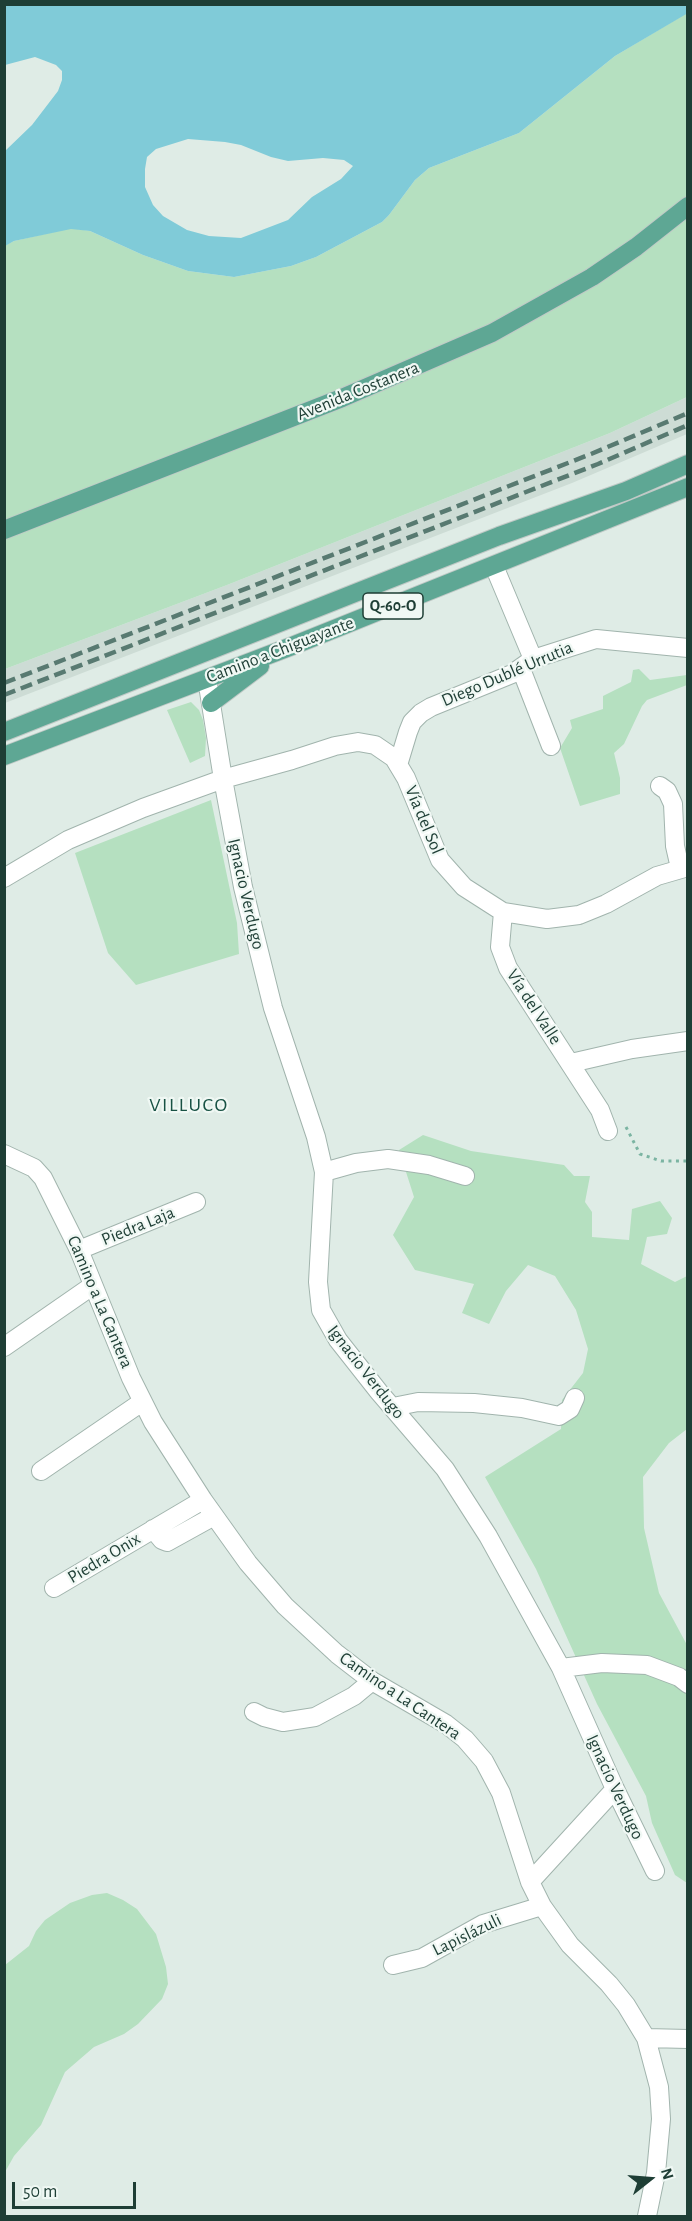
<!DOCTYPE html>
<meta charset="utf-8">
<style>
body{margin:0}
#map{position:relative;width:692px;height:2221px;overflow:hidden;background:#dfece6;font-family:"Alegreya Sans",sans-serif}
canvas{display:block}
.frame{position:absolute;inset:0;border:6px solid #1e3e35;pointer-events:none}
.north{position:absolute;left:620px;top:2149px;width:60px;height:60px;-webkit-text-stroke:4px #f0f8f4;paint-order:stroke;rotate:73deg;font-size:16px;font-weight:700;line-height:24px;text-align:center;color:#1e3e35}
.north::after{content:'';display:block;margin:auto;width:21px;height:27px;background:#1e3e35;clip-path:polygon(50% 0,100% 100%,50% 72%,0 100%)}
.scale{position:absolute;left:12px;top:2182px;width:124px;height:27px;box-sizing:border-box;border:3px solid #1e3e35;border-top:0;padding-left:8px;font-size:18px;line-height:21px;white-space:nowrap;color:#1e3e35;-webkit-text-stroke:4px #f0f8f4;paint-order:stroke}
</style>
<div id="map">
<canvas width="692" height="2221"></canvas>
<div class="frame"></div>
<div class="north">N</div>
<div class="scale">50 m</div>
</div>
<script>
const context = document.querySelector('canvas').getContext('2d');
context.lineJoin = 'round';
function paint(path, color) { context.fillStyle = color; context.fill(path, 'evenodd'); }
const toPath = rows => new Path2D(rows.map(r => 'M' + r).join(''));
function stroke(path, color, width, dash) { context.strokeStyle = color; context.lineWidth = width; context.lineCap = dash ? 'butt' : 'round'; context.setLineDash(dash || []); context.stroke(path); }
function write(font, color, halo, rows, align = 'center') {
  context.font = font + ' "Alegreya Sans",sans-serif'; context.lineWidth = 4.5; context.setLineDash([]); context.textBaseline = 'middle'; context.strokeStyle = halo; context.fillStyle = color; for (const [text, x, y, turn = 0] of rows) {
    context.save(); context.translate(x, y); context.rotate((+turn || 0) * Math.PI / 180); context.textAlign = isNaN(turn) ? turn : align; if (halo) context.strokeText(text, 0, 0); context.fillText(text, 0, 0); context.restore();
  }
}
paint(toPath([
 [687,397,687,434,572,483,5,703,5,669,227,585,610,433]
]), '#cddcd5');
paint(toPath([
 [687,13,687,397,610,433,227,585,5,669,4,246,14,241,71,228,90,231,143,255,188,271,234,277,291,266,316,257,382,222,389,215,415,180,429,168,519,133,615,56],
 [639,669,650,680,687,675,687,685,647,700,642,706,624,744,614,753,620,778,620,794,580,806,560,748,572,728,570,720,603,709,603,696,631,682,633,670],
 [191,702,199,710,203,720,206,738,205,756,190,763,167,710],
 [211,800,237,923,239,954,136,985,108,953,75,853],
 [423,1135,471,1151,564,1165,574,1176,590,1176,585,1202,592,1212,592,1237,629,1240,632,1209,660,1201,672,1218,667,1234,647,1237,641,1264,675,1282,687,1276,687,1429,669,1443,643,1477,644,1528,659,1593,687,1645,687,1883,675,1875,652,1823,646,1796,597,1704,536,1569,485,1477,561,1429,562,1400,583,1373,588,1349,576,1310,555,1276,528,1265,506,1291,489,1324,462,1313,474,1284,415,1270,393,1235,414,1197,399,1150],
 [107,1893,123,1900,137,1909,156,1934,166,1967,168,1984,162,1999,138,2024,124,2034,94,2047,65,2072,41,2125,14,2156,5,2172,5,1965,29,1946,36,1931,45,1920,70,1903,92,1895]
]), '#b5e0c0');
paint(toPath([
 [5,4,687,4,688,13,615,56,519,133,429,168,415,180,389,215,382,222,316,257,291,266,234,277,188,271,143,255,90,231,71,229,14,241,5,246,5,151,32,125,58,91,62,80,62,71,56,65,35,57,5,65],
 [188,139,225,142,241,145,271,157,288,161,323,158,344,160,353,166,341,179,312,197,288,220,241,238,209,236,187,230,163,216,153,205,145,187,145,169,147,157,156,149]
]), '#80cbd8');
const minor = toPath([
 [494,566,533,659],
 [521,669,551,746],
 [207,679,223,779,243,887,273,1008,316,1137,324,1172,318,1282,321,1310,338,1340,379,1392,445,1469,488,1536,561,1668,615,1789,655,1871],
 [398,765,408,732,412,722,421,713,431,707,512,674,533,659,596,639,688,648],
 [660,786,667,791,673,804,675,846,680,868],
 [4,878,68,840,143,808,223,779,292,760,335,746,358,742,375,745,394,758,406,778,440,860,464,887,503,912,547,919,579,915,606,904,657,876,688,867],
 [503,912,500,947,508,968,600,1110,608,1131],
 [571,1063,632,1049,688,1041],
 [4,1154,34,1168,43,1178,79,1250,131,1378,153,1422,203,1500,248,1563,285,1606,337,1654,372,1681,446,1724,465,1739,484,1761,501,1793,530,1882,542,1906,570,1945,609,1984,626,2005,646,2038,659,2087,661,2119,656,2173,647,2216],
 [324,1172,356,1163,388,1159,429,1165,465,1176],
 [79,1250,196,1202],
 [4,1347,92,1286],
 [393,1407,418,1402,474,1403,522,1408,559,1416,570,1409,575,1398],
 [41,1471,142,1402],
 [153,1529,162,1540,167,1542,214,1516],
 [54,1588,203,1500],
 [561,1668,602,1663,647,1665,679,1677,688,1684],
 [254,1712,264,1717,283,1722,315,1717,354,1696,372,1681],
 [530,1882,615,1789],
 [393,1965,422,1958,483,1924,542,1906],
 [646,2038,688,2039]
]);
const major = toPath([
 [4,530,342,398,492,333,592,277,636,247,688,206],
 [211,703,260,666],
 [4,732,499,536,626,491,688,464],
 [4,756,292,646,688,487]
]);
stroke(minor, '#a1b4ad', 20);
stroke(major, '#c0c9c6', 20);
stroke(toPath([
 [626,1127,640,1154,661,1161,688,1161]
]), '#7bb4a2', 3, [3, 4.5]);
stroke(minor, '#fff', 18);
stroke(major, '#5ea794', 18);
stroke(toPath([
 [4,683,591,454,688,413],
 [4,695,598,464,688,425]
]), '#587a71', 4.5, [12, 6]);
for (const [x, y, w] of [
 [393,606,60]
]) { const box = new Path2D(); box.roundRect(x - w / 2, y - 13, w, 26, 4.5); context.fillStyle = '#f0f8f4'; context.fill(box); stroke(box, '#1e3e35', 1.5); }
write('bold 16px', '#1e3e35', null, [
 ["Q-60-O",393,606]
]);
write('18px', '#1e3e35', '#f0f8f4', [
 ["Avenida Costanera",358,391,-22],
 ["Camino a Chiguayante",280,650,-21],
 ["Diego Dublé Urrutia",507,674,-23],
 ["Vía del Sol",424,820,67],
 ["Ignacio Verdugo",246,894,77],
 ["Vía del Valle",534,1007,57],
 ["Piedra Laja",138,1226,-22],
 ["Camino a La Cantera",100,1302,67],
 ["Ignacio Verdugo",366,1372,52],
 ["Piedra Onix",104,1558,-31],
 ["Camino a La Cantera",400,1696,34],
 ["Ignacio Verdugo",615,1787,65],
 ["Lapislázuli",467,1935,-26]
]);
context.letterSpacing = '1.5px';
write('20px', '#185244', '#f0f8f4', [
 ["VILLUCO",189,1105]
]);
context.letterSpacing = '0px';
</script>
